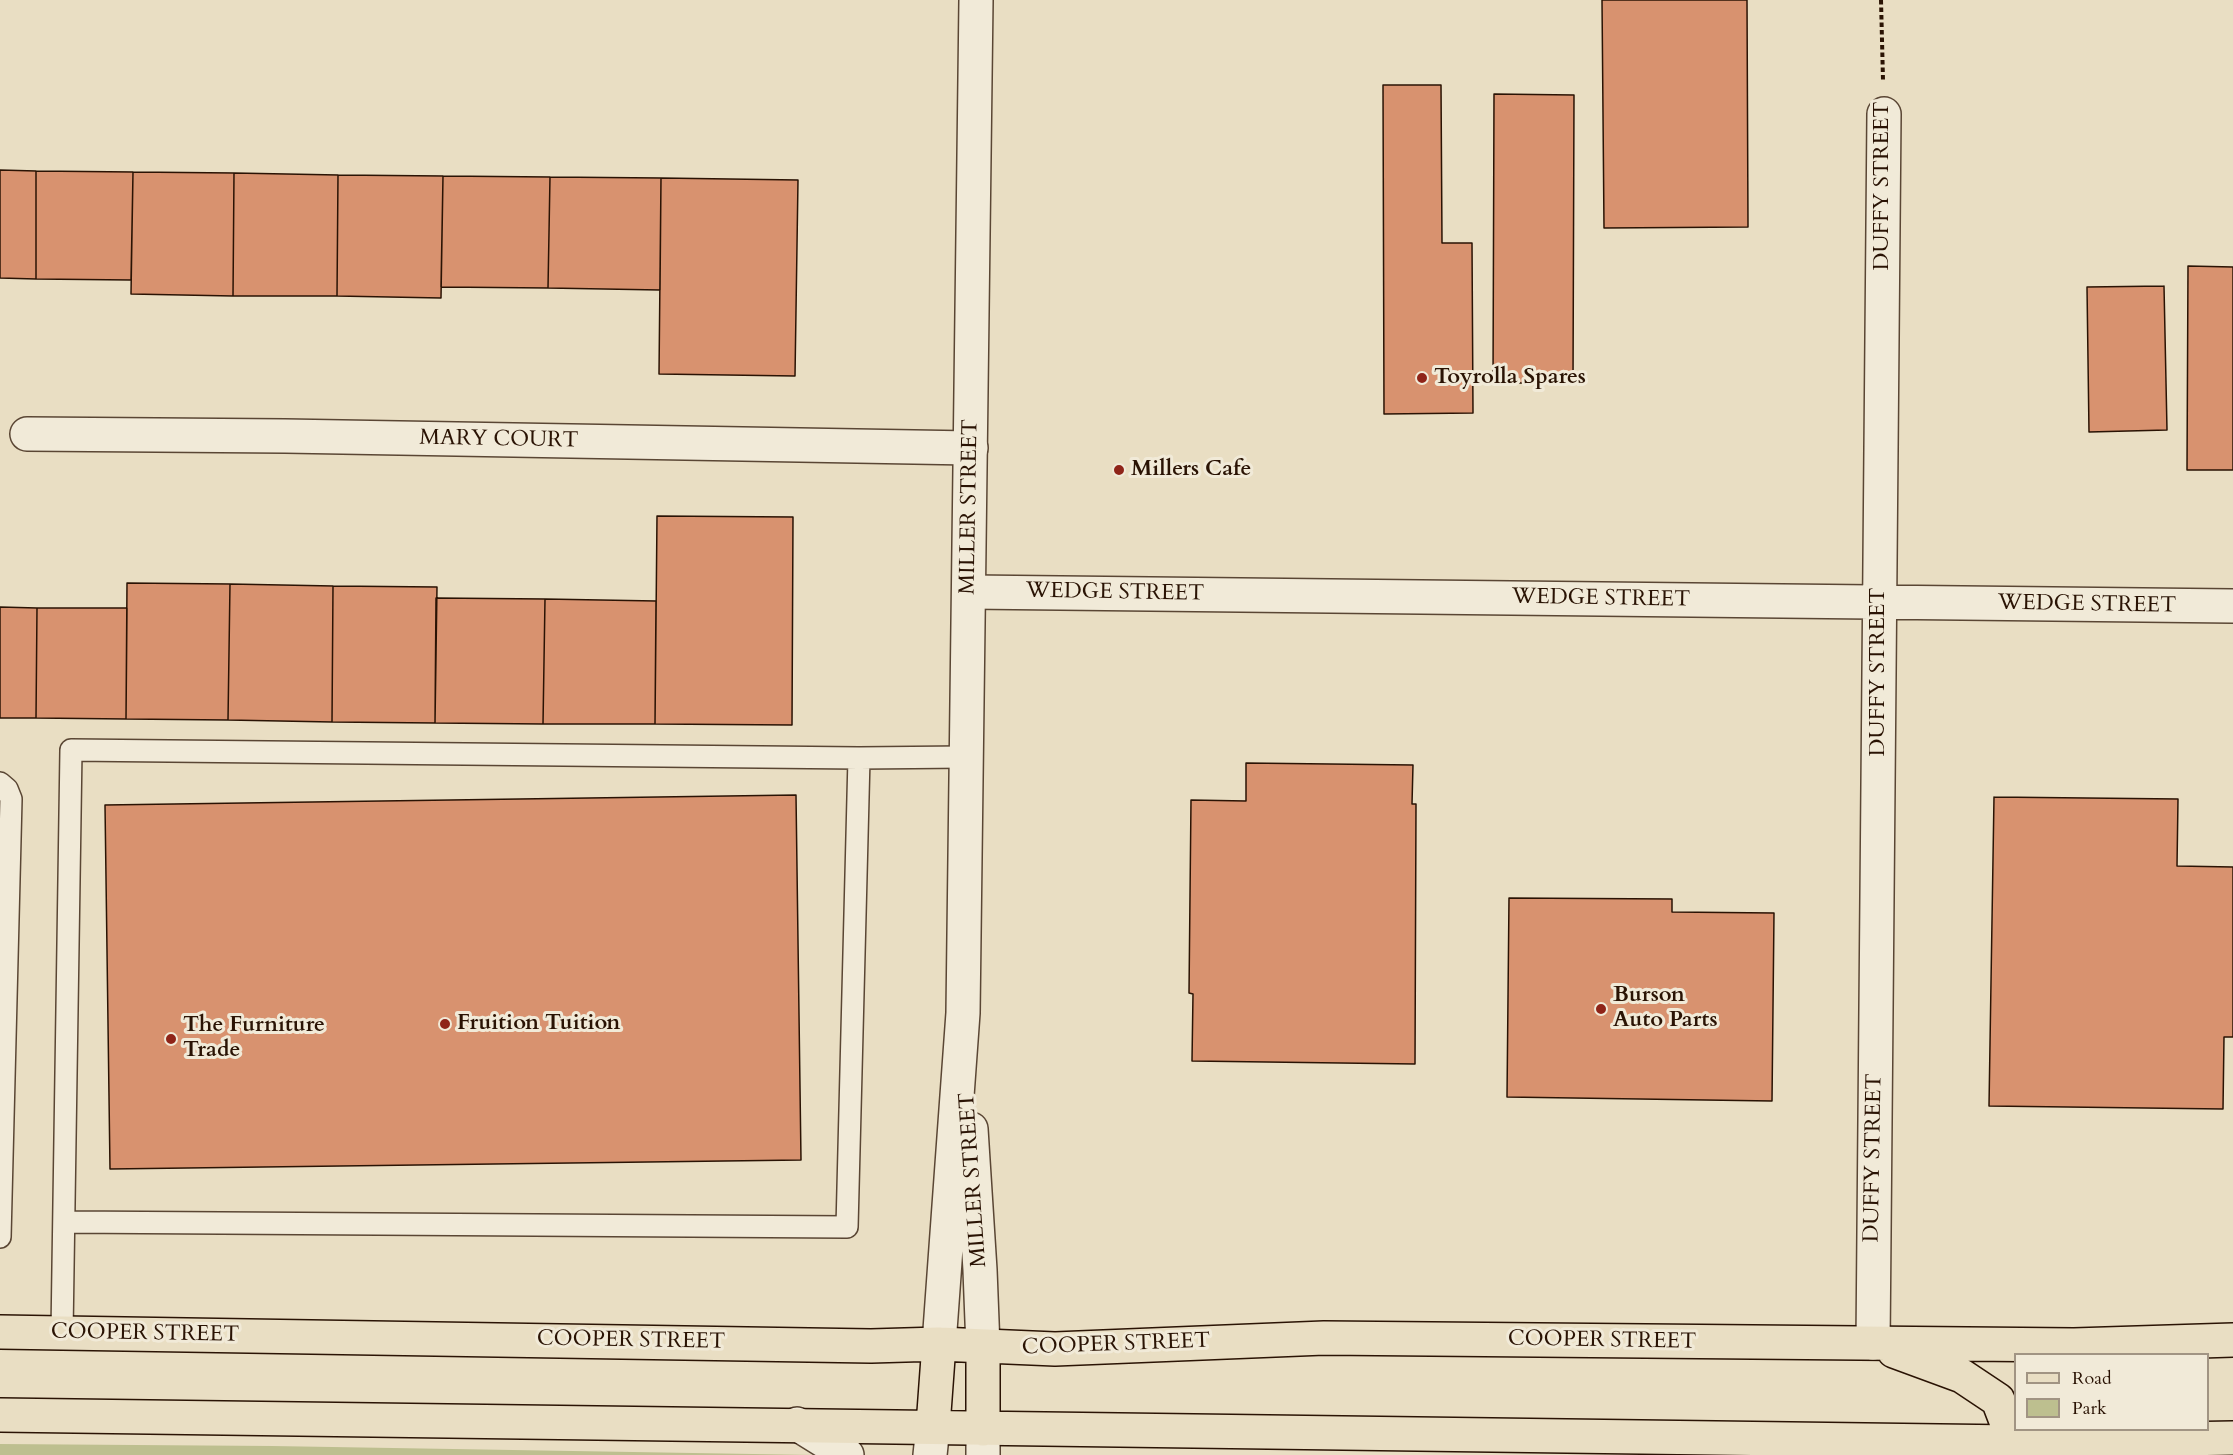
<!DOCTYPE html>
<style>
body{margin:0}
#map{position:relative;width:2233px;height:1455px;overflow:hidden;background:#e9dec3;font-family:Cardo,serif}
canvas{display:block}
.legend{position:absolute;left:2014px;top:1353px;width:195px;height:78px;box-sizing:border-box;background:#f1ead8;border:2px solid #a19483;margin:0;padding:8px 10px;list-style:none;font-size:18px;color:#2a1304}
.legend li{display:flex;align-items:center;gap:12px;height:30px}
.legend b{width:30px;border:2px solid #a19483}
</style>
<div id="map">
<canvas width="2233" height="1455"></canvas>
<ul class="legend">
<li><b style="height:8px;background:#e9dec3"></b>Road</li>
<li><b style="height:16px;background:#bdbf8f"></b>Park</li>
</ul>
</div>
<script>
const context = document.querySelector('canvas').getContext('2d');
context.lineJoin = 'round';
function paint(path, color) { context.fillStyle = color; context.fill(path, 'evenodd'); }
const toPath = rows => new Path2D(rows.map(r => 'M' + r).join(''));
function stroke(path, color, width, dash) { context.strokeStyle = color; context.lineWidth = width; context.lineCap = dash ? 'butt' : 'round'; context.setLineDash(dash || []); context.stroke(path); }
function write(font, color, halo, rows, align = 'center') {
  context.font = font + ' Cardo,serif'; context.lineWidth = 6; context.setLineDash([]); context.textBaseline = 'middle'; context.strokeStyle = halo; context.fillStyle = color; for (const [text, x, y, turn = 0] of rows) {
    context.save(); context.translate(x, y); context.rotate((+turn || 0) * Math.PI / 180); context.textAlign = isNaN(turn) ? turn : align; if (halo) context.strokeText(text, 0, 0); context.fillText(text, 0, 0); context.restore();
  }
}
paint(toPath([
 [0,1444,272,1446,813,1455,0,1455]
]), '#bdbf8f');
const building = toPath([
 [1602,0,1747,0,1748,227,1604,228,1602,0],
 [1383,85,1441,85,1442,243,1472,243,1473,413,1384,414,1383,85],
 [1494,94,1574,95,1573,383,1493,383,1494,94],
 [0,170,36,171,36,279,0,278,0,170],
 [36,171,133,172,131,280,36,279,36,171],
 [133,172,234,173,233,296,131,294,133,172],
 [234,173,338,175,337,296,233,296,234,173],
 [338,175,443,176,441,298,337,296,338,175],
 [443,176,550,177,548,288,441,287,443,176],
 [550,177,661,178,660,290,548,288,550,177],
 [661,178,798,180,795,376,659,374,661,178],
 [2188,266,2233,267,2233,470,2187,470,2188,266],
 [2164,286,2167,430,2089,432,2087,287,2164,286],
 [657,516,793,517,792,725,655,724,657,516],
 [127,583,230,584,228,720,126,719,127,583],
 [230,584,333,586,332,722,228,720,230,584],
 [333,586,437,587,435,723,332,722,333,586],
 [436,598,545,599,543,724,435,723,436,598],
 [545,599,656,601,655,724,543,724,545,599],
 [0,607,37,608,36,718,0,718,0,607],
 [37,608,127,608,126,719,36,718,37,608],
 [1246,763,1413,765,1412,804,1416,804,1415,1064,1192,1061,1193,994,1189,993,1191,800,1246,801,1246,763],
 [796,795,801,1160,110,1169,105,805,796,795],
 [1994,797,2178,799,2177,866,2233,867,2233,1037,2224,1037,2223,1109,1989,1106,1994,797],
 [1509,898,1672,899,1672,912,1774,913,1772,1101,1507,1097,1509,898]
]);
paint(building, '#d8926f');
stroke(building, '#2a1304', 1.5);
const service = toPath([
 [0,783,7,789,11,799,0,1237],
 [65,1222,847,1227,859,758],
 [62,1332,71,750,859,758,966,757]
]);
const minor = toPath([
 [27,434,285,436,971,448],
 [970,592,2233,606],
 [1873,1343,1884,114],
 [797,1424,847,1455],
 [930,1455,933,1426],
 [983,1455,983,1429]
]);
const tertiary = toPath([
 [971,1129,980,1270,983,1347],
 [939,1344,963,1013,976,0]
]);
const primary = toPath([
 [0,1332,871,1346,939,1344,1055,1349,1324,1338,2074,1345,2233,1340],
 [983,1347,983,1429],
 [1894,1351,1962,1376,1998,1400,2014,1442],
 [0,1415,2014,1442,2233,1438],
 [933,1426,939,1344]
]);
stroke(service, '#5a4634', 24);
stroke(minor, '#5a4634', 36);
stroke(tertiary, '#5a4634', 36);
stroke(primary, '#2a1304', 36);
stroke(toPath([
 [1881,0,1883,80]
]), '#2a1304', 4, [4.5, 3]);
stroke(service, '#f1ead8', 21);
stroke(minor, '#f1ead8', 33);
stroke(tertiary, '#f1ead8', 33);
stroke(primary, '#e9dec3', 33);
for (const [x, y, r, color] of [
 [1422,378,6,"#8f2418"],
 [1119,470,6,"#8f2418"],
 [1601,1009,6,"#8f2418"],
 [445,1024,6,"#8f2418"],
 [171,1039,6,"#8f2418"]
]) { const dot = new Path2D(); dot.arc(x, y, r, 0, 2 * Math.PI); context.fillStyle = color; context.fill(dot); stroke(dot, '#f1ead8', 2); }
write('22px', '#2a1304', '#f1ead8', [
 ["DUFFY STREET",1883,186,-90],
 ["MARY COURT",499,440,1],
 ["MILLER STREET",970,507,-89],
 ["WEDGE STREET",1115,593,1],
 ["WEDGE STREET",1601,599,1],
 ["WEDGE STREET",2087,605,1],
 ["DUFFY STREET",1879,672,-90],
 ["DUFFY STREET",1874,1158,-89],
 ["MILLER STREET",974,1180,-94],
 ["COOPER STREET",145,1334,1],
 ["COOPER STREET",631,1341,1],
 ["COOPER STREET",1602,1341,1],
 ["COOPER STREET",1116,1345,-2]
]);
write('bold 22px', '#2a1304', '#f1ead8', [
 ["Toyrolla Spares",1434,378],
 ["Millers Cafe",1131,470],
 ["Burson",1613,996],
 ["Auto Parts",1613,1021],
 ["Fruition Tuition",457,1024],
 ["The Furniture",183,1026],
 ["Trade",183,1051]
], 'left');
</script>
